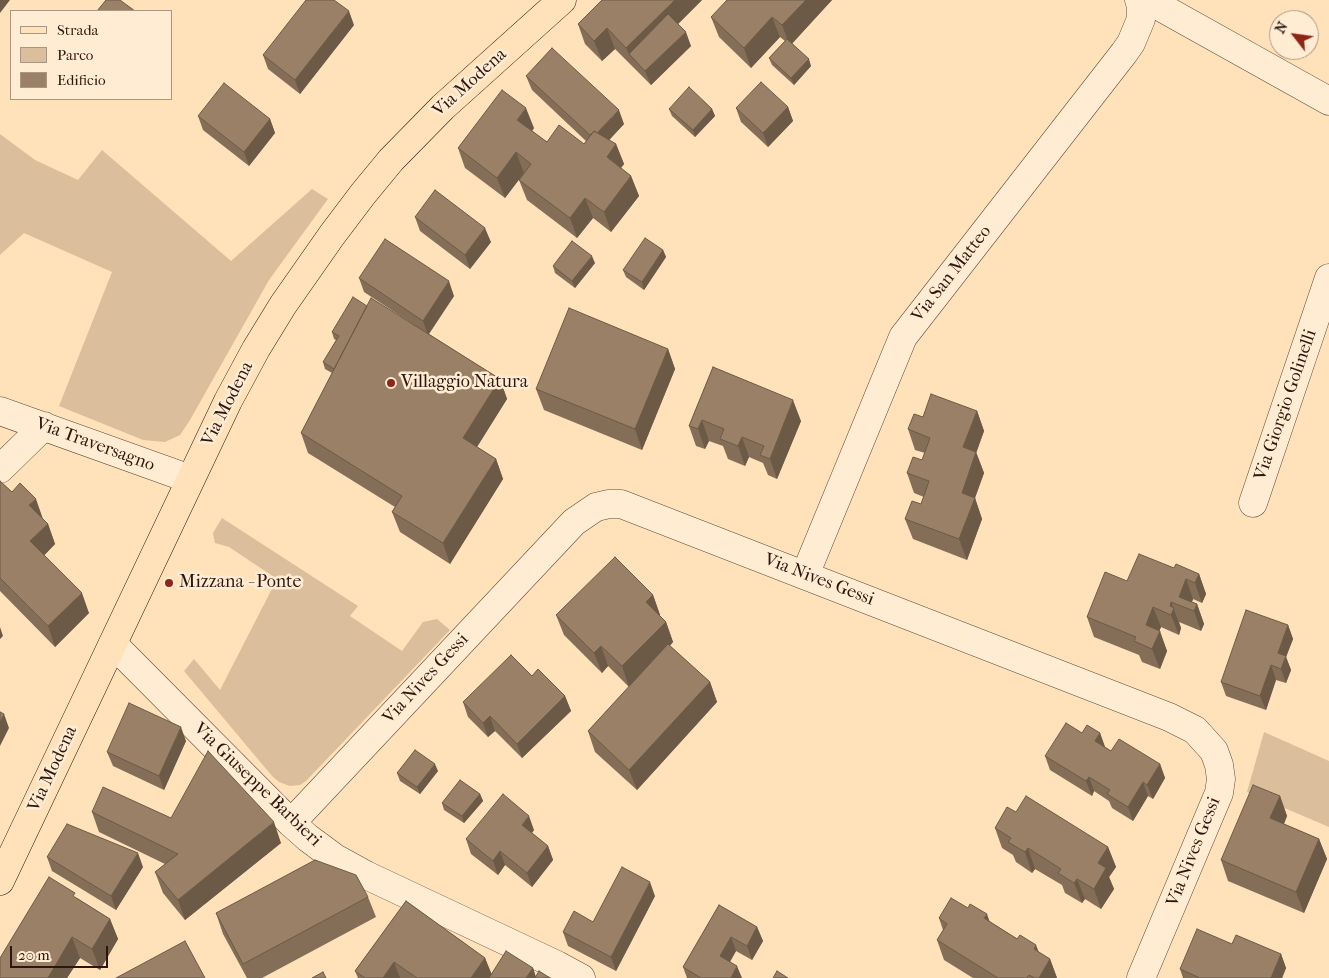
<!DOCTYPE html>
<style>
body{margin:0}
#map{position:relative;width:1329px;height:978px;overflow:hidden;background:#ffe2b9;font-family:"IM FELL French Canon",serif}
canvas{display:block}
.legend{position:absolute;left:10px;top:10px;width:162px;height:90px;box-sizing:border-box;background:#ffecd2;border:1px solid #ab9683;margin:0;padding:6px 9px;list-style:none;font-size:15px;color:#2c160d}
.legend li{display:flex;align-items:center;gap:10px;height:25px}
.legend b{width:25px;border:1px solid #ab9683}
.north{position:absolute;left:1269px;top:10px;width:50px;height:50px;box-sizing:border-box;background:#ffecd2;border:1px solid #ab9683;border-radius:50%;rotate:300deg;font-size:14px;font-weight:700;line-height:20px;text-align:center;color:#2c160d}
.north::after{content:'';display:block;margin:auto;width:18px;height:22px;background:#8f2418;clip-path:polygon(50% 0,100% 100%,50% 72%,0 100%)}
.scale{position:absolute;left:10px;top:946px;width:98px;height:22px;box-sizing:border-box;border:2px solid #2c160d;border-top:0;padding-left:6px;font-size:15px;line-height:18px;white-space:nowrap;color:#2c160d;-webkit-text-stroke:4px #ffecd2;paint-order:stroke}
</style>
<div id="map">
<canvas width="1329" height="978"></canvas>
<ul class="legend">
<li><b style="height:6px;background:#ffe2b9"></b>Strada</li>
<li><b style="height:14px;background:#dbbf9c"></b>Parco</li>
<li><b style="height:14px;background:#9a8066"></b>Edificio</li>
</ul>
<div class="north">N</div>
<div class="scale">20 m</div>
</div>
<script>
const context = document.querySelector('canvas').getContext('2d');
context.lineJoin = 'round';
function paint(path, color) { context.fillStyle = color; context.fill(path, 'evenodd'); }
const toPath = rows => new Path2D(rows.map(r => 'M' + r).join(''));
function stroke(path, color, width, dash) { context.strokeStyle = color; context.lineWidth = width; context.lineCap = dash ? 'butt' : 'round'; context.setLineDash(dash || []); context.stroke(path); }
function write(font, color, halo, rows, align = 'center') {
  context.font = font + ' "IM FELL French Canon",serif'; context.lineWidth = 5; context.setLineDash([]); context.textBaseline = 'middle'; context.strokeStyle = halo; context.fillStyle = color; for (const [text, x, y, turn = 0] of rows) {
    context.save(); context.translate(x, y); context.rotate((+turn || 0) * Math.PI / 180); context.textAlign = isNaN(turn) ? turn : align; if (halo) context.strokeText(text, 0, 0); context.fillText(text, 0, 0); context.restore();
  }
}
paint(toPath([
 [0,134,35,160,78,180,102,150,231,261,312,189,328,199,269,280,190,420,180,435,165,442,143,440,59,406,112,272,24,233,0,255],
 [222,518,358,606,350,616,402,651,423,622,437,619,450,630,306,781,300,785,290,786,279,782,272,776,184,671,194,659,220,690,277,579,229,547,215,543,213,533],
 [1264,732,1329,761,1329,827,1247,792]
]), '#dbbf9c');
const minor = toPath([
 [1148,0,1329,101],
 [0,411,190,479],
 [0,469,44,426],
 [1253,503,1329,278],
 [805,575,903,337,1124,53,1131,43,1141,19,1141,6,1139,0],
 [113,644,291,823,308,838,335,858,366,875,557,965,581,978],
 [291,823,574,522,596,507,609,504,621,504,1169,717,1195,730,1214,751,1219,765,1221,779,1219,793,1141,978]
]);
const major = toPath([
 [0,881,228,401,256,349,283,305,332,235,363,194,391,160,443,107,562,0]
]);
stroke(minor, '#614938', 29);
stroke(major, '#2c160d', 29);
stroke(minor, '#ffecd2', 28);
stroke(major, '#ffe2b9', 28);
paint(toPath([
 [702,0,678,24,691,46,651,85,615,49,602,61,585,44,578,24],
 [832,0,792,43,811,66,794,85,772,65,769,58,785,41,780,37,751,68,719,37,711,17],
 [354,25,300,94,268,69,263,55],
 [526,76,624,124,609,140,616,144,624,164,621,168,631,176,639,196,611,232,593,218,577,238,527,200,519,180,524,173,505,198,465,168,458,148,534,128,532,131,547,142,584,144,586,141,532,90],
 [788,107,793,121,768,147,741,122,736,108],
 [669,109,712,109,715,116,695,137,672,116],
 [198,116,270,119,275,133,249,166,203,130],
 [415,217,491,242,470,269,420,231],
 [663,250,666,257,644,290,626,277,623,270],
 [595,263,575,288,555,273,553,266],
 [359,278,454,296,429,334,500,379,507,399,477,447,496,459,503,479,450,564,400,532,392,512,395,507,308,453,301,433,332,373,325,369,323,362,336,340,334,339,332,332,367,306,414,325,364,292],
 [668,349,675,369,642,450,544,410,536,389],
 [713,367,801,421,777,479,768,475,763,463,749,457,745,466,728,459,723,446,709,441,705,449,696,446,689,426],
 [977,411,984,431,976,452,984,473,975,498,982,519,967,560,913,539,905,519,921,504,924,497,914,493,907,473,922,460,925,453,915,450,908,429,923,417],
 [0,481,12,492,48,524,55,544,44,555,89,613,55,647,0,591],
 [1174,568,1199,574,1206,594,1202,603,1193,599,1192,602,1197,604,1204,624,1201,631,1179,622,1181,628,1179,635,1161,627,1159,631,1167,651,1160,669,1142,662,1139,655,1094,637,1087,617,1127,581],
 [653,595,660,615,659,616,666,622,673,642,670,646,710,682,717,702,637,790,595,752,588,731,629,687,608,666,602,673,564,635,556,615],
 [1288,625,1293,639,1286,657,1291,670,1286,683,1276,680,1266,710,1226,696,1221,682],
 [532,676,565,696,571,711,522,758,495,731,488,737,468,717,463,702],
 [1082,733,1100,733,1105,747,1111,751,1160,764,1165,778,1153,799,1148,796,1133,821,1112,808,1109,801,1094,791,1092,796,1050,770,1045,756],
 [186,741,164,790,113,766,107,752],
 [438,771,420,794,400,781,397,773],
 [480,794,483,801,464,823,444,810,442,803],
 [1280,796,1287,816,1284,824,1319,839,1327,859,1304,913,1228,881,1221,860],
 [92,812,171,818,281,843,185,920,163,893,155,872,165,864,99,832],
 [1016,812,1108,847,1116,867,1109,877,1114,889,1101,909,1085,899,1082,903,1065,893,1062,885,1035,869,1032,873,1016,862,1013,855,1002,848,995,828],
 [534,830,532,833,548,846,553,860,532,887,505,865,498,875,471,854,466,839],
 [47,857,143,867,116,910,52,871],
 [655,896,616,971,568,946,563,932,593,922],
 [368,897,376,917,262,978,247,978,223,934,216,913],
 [77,898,110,919,118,939,100,970,80,958,67,978,0,978],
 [406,901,485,958,492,975,533,968,536,977,550,978,358,978,355,971],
 [719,905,757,927,763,941,752,960,736,951,730,962,742,978,687,978,683,967],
 [939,918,989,921,1050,959,1057,978,973,978,944,960,937,940,943,930],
 [1232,944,1281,954,1286,968,1282,978,1183,978,1180,969]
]), '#846e58');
paint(toPath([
 [0,0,10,0,0,13],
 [675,0,702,0,638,64,629,54,626,48],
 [806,0,832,0,790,46,782,25],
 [349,11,354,25,300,94,295,80],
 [772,17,780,37,751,68,744,48],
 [607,28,615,49,602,61,594,41],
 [686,32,691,46,651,85,645,71],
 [809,59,811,66,794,85,791,78],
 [788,107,793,121,768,147,763,133],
 [526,108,534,128,525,141,517,120],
 [712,109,715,116,695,137,693,130],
 [619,110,624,124,598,152,593,138],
 [270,119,275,133,249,166,244,152],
 [616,144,624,164,614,177,607,157],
 [516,152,524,173,505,198,497,178],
 [631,176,639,196,611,232,604,212],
 [585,198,593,218,577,238,570,218],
 [485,228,491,242,470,269,465,255],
 [663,250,666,257,644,290,642,282],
 [592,256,595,263,575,288,572,281],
 [449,281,454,296,428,335,423,321],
 [668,349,675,369,642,450,635,429],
 [500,379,507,399,470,458,463,438],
 [793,400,801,421,777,479,770,459],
 [977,411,984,431,971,468,963,447],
 [702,420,709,441,705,449,698,429],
 [742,437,749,457,745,466,738,446],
 [976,452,984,473,969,514,962,493],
 [496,459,503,479,450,564,443,543],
 [975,498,982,519,967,560,959,539],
 [36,499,43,519,29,505],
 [48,524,55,544,38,562,30,541],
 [1199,574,1206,594,1202,603,1195,583],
 [1186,579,1193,599,1189,609,1179,597],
 [82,593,89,613,55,647,48,626],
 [653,595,660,615,653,622,646,602],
 [1171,602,1181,628,1179,635,1171,615,1170,606],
 [1197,604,1204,624,1201,631,1194,611],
 [1153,607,1161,627,1153,645,1146,625],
 [666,622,673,642,629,687,622,666],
 [1288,625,1293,639,1286,657,1291,670,1286,683,1281,669,1278,653],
 [0,627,3,636,0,639],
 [1160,631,1167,651,1160,669,1152,649],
 [601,646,608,666,602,673,594,653],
 [1271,665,1276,680,1266,710,1260,696],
 [710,682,717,702,637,790,629,770],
 [565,696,571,711,522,758,517,744],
 [4,714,9,728,0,746,0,722],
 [490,716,495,731,488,737,483,723],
 [181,727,186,741,164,790,159,776],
 [1100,733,1105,747,1100,755,1095,741],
 [435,764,438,771,420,794,417,787],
 [1160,764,1165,778,1153,799,1147,785],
 [1089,777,1094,791,1092,796,1086,781],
 [1143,782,1148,796,1133,821,1128,807],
 [480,794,483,801,464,823,462,816],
 [1280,796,1287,816,1278,838,1270,818],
 [529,816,534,830,527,839,522,825],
 [274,822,281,843,185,920,178,900],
 [1319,839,1327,859,1304,913,1296,892],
 [548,846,553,860,532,887,527,873],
 [1108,847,1116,867,1109,877,1114,889,1101,909,1094,889,1098,863],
 [1028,848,1035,869,1032,873,1025,852],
 [500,851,505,865,498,875,493,861],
 [138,853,143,867,116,910,111,896],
 [1077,879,1085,899,1082,903,1074,883],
 [650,882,655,896,616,971,611,957],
 [987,914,994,934,984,918],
 [110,919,118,939,100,970,92,949],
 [757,927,763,941,752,960,747,946],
 [72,937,80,958,67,978,48,978],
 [731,937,736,951,725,970,720,956],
 [1036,945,1044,965,1034,949],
 [1281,954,1286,968,1282,978,1271,978],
 [485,958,493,978,471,978],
 [1050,959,1057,978,1039,978],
 [394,962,400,978,383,978],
 [737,966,742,978,731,978],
 [533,968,536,978,526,978]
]), '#6c5a47');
const building = toPath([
 [106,0,120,0,135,11,97,11,106,0],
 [306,0,334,0,349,11,295,80,263,55,306,0],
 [602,0,675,0,626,48,607,28,594,41,578,24,602,0],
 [727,0,806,0,782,25,772,17,744,48,711,17,727,0],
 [668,14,686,32,645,71,629,54,668,14],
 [787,39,809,59,791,78,769,58,787,39],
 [552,48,619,110,597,133,594,131,590,135,526,76,552,48],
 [761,82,788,107,763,133,736,108,761,82],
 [224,83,270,119,244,152,198,116,224,83],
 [689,87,712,109,693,130,669,109,689,87],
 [502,90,526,108,517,120,547,142,559,125,584,144,594,131,616,144,607,157,631,176,604,212,585,198,570,218,519,180,531,164,516,152,497,178,458,148,502,90],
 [435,190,485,228,465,255,415,217,435,190],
 [645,238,663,250,642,282,623,270,645,238],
 [385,239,449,281,423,321,359,278,385,239],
 [572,241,592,256,572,281,553,266,572,241],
 [353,297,367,306,334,369,323,362,339,336,332,332,353,297],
 [371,298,500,379,463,438,496,459,443,543,392,512,402,496,301,433,371,298],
 [569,308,668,349,635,429,536,389,569,308],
 [713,367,793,400,770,459,760,455,764,446,742,437,738,446,720,439,724,429,702,420,698,429,689,426,713,367],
 [931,394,977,411,963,447,976,452,962,493,975,498,959,539,905,519,912,501,921,504,929,481,907,473,913,457,922,460,930,438,908,429,914,414,923,417,931,394],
 [0,481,12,492,20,483,36,499,29,505,48,524,30,541,82,593,48,626,0,578,0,481],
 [1139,554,1174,568,1176,564,1199,574,1195,583,1186,579,1179,597,1197,604,1194,611,1171,602,1170,606,1174,608,1171,615,1153,607,1146,625,1160,631,1152,649,1134,641,1136,637,1087,617,1105,572,1127,581,1139,554],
 [615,557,653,595,646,602,666,622,622,666,601,646,594,653,556,615,615,557],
 [1246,610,1288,625,1278,653,1286,656,1281,669,1271,665,1260,696,1221,682,1246,610],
 [668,644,710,682,629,770,588,731,668,644],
 [511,655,532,676,538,669,565,696,517,744,490,716,483,723,463,702,511,655],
 [129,703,181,727,159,776,107,752,129,703],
 [0,712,4,714,0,722,0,712],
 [1066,723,1082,733,1087,725,1100,733,1095,741,1111,751,1119,739,1160,764,1147,785,1143,782,1128,807,1107,794,1110,790,1089,777,1086,781,1045,756,1066,723],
 [415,750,435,764,417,787,397,773,415,750],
 [208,751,274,822,178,900,155,872,178,854,92,812,103,787,171,818,208,751],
 [460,780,480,794,462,816,442,803,460,780],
 [1253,785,1280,796,1270,818,1319,839,1296,892,1221,860,1253,785],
 [503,794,529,816,522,825,548,846,527,873,500,851,493,861,466,839,503,794],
 [1026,796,1108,847,1098,863,1106,868,1094,889,1077,879,1074,883,1058,873,1061,869,1028,848,1025,852,1008,842,1011,838,995,828,1007,807,1016,812,1026,796],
 [67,824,138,853,111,896,47,857,67,824],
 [315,860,356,875,368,897,243,964,216,913,315,860],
 [622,867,650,882,611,957,563,932,574,911,593,922,622,867],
 [49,877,75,893,73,896,110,919,92,949,72,937,48,978,0,978,0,958,49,877],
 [951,898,968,908,970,904,987,914,984,918,1017,939,1020,935,1036,945,1034,949,1050,959,1039,978,1035,978,1029,975,1027,978,998,978,937,940,947,924,939,918,951,898],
 [406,901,485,958,471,978,417,978,394,962,383,978,365,978,355,971,406,901],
 [719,905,757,927,747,946,731,937,720,956,737,966,731,978,701,978,683,967,719,905],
 [1197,929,1232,944,1236,935,1281,954,1271,978,1200,978,1180,969,1197,929],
 [185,941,205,978,116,978,185,941],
 [506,951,533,968,526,978,489,978,506,951],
 [539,971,550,978,535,978,539,971],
 [777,971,788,978,773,978,777,971],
 [323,972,326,978,312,978,323,972]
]);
paint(building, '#9a8066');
stroke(building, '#6c5a47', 1);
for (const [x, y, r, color] of [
 [391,383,5,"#8f2418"],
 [169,583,5,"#8f2418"]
]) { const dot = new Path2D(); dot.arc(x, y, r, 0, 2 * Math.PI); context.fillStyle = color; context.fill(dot); stroke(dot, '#ffecd2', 2); }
write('18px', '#2c160d', '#ffecd2', [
 ["Via Modena",470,83,-42],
 ["Via San Matteo",952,274,-52],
 ["Via Modena",228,404,-63],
 ["Via Giorgio Golinelli",1286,405,-71],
 ["Via Traversagno",95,445,20],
 ["Via Nives Gessi",819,580,21],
 ["Via Nives Gessi",426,679,-47],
 ["Via Modena",53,769,-65],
 ["Via Giuseppe Barbieri",257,785,44],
 ["Via Nives Gessi",1194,852,-68]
]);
write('18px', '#2c160d', '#ffecd2', [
 ["Villaggio Natura",401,383],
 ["Mizzana - Ponte",179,583]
], 'left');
</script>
